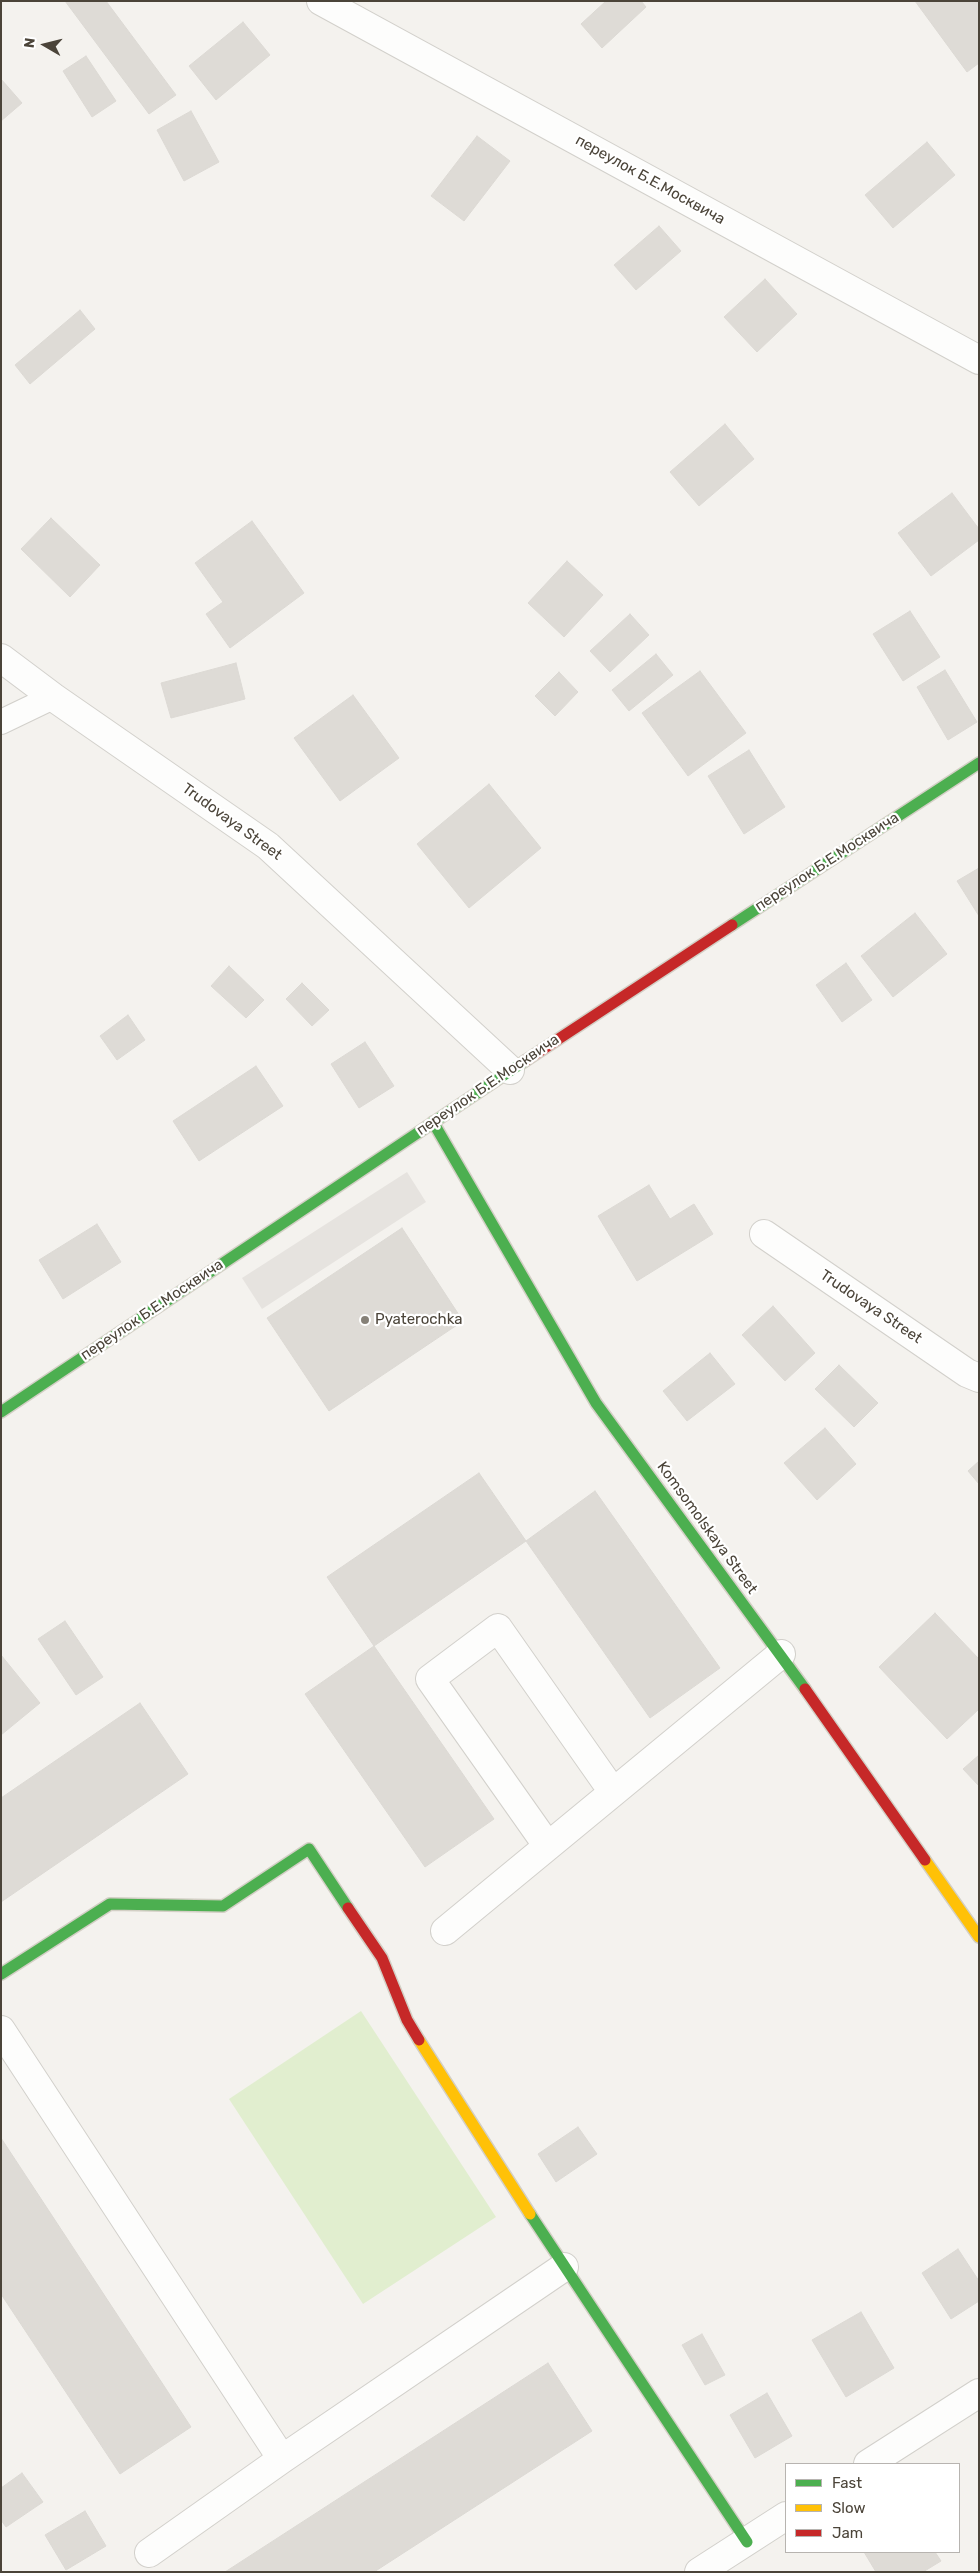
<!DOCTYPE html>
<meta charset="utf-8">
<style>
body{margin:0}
#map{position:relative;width:980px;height:2573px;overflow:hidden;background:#f4f2ee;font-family:Rubik,sans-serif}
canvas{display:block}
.frame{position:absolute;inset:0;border:2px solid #4b4439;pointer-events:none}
.legend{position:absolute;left:785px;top:2463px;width:175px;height:90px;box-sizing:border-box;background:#fff;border:1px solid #b7b4b0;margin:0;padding:6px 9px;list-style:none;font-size:15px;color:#4b4439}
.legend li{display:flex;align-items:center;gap:10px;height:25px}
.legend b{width:25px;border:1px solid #b7b4b0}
.north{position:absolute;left:20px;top:20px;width:50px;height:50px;-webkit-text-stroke:4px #fff;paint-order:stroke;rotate:278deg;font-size:14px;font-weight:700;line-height:20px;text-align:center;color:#4b4439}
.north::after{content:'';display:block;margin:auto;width:18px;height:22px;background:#4b4439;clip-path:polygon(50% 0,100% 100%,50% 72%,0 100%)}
</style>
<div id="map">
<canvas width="980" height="2573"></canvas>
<div class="frame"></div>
<ul class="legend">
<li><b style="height:6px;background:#4caf50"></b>Fast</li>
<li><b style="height:6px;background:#ffc107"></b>Slow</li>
<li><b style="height:6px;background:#c62828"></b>Jam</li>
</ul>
<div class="north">N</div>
</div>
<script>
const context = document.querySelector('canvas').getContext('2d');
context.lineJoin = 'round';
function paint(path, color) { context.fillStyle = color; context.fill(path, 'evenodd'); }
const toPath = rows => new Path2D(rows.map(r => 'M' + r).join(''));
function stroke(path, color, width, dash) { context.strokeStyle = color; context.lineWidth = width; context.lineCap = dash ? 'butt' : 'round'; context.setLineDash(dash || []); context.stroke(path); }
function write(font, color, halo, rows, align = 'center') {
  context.font = font + ' Rubik,sans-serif'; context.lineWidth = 4.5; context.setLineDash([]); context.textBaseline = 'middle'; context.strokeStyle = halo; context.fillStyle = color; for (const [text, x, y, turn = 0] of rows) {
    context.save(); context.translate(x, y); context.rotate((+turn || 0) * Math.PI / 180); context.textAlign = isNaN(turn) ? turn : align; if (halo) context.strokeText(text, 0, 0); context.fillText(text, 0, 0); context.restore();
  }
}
paint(toPath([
 [361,2011,496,2217,363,2304,229,2099]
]), '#e1eecf');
paint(toPath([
 [407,1172,426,1202,262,1309,242,1278]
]), '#e6e3df');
const building = toPath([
 [65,1,106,1,176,95,149,114,65,1],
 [606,1,641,1,646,7,602,48,581,24,606,1],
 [915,1,979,1,979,63,967,72,915,1],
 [243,22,270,55,216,100,189,66,243,22],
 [86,56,116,101,92,117,63,71,86,56],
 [1,79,22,103,1,121,1,79],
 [191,111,219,162,184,181,157,130,191,111],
 [477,136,510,161,464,221,431,196,477,136],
 [927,142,955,175,893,228,865,195,927,142],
 [659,226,681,251,636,290,614,265,659,226],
 [765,279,797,314,757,352,724,317,765,279],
 [80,310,95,329,30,384,15,365,80,310],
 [725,424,754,459,699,506,670,472,725,424],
 [952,493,979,529,979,540,931,576,898,533,952,493],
 [51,518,100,565,70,597,21,549,51,518],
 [252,521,304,593,230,648,206,614,223,602,195,563,252,521],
 [567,561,603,595,564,637,528,603,567,561],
 [910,611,940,657,903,681,873,634,910,611],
 [630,614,649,635,610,672,590,651,630,614],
 [656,654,673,675,629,711,612,690,656,654],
 [236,663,245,699,171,718,161,683,236,663],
 [945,670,977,722,948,740,917,687,945,670],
 [700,671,746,733,688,776,642,713,700,671],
 [559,672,578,692,555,716,535,696,559,672],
 [353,695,399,758,340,801,294,738,353,695],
 [749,750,785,807,744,834,708,776,749,750],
 [489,784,541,848,469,908,417,844,489,784],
 [979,868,979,916,957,881,979,868],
 [915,913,947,954,893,997,861,956,915,913],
 [846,963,872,1000,842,1022,816,985,846,963],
 [229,966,264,1000,246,1018,211,986,229,966],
 [302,983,329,1010,312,1026,286,999,302,983],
 [128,1015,145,1040,117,1060,100,1036,128,1015],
 [365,1042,394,1086,359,1108,331,1064,365,1042],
 [256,1066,283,1106,199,1161,173,1121,256,1066],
 [649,1185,670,1219,694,1204,713,1234,637,1281,598,1216,649,1185],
 [97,1224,121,1262,63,1299,39,1260,97,1224],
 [402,1228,463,1321,329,1411,267,1318,402,1228],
 [773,1306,815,1353,785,1381,742,1335,773,1306],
 [710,1353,735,1384,687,1421,663,1391,710,1353],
 [839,1365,878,1403,854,1427,815,1389,839,1365],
 [825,1428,856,1464,817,1500,784,1463,825,1428],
 [979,1461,979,1484,968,1471,979,1461],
 [479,1473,526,1541,374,1646,327,1577,479,1473],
 [595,1491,720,1668,650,1718,526,1541,595,1491],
 [935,1613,979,1659,979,1709,947,1739,879,1667,935,1613],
 [65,1621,103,1677,76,1695,38,1639,65,1621],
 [374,1646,494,1819,425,1867,305,1694,374,1646],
 [1,1655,40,1703,1,1735,1,1655],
 [140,1703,188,1774,1,1902,1,1798,140,1703],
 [979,1755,979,1786,963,1769,979,1755],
 [578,2127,597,2154,556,2182,538,2154,578,2127],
 [1,2138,191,2427,120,2474,1,2294,1,2138],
 [958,2249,979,2281,979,2301,951,2319,922,2273,958,2249],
 [861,2312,894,2368,846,2397,812,2340,861,2312],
 [702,2334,725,2375,705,2385,682,2345,702,2334],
 [548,2363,592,2431,374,2572,225,2572,548,2363],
 [767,2393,792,2436,755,2458,730,2415,767,2393],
 [22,2473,43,2502,6,2527,1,2520,1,2488,22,2473],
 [85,2511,106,2546,66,2570,45,2535,85,2511],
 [864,2552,935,2552,941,2561,923,2572,876,2572,864,2552]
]);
paint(building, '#dedbd6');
stroke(building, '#dcd9d4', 1);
const lane = toPath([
 [1,722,53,697]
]);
const street = toPath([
 [321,1,979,360],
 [1,658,53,697,268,846,510,1070],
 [764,1234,967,1373,979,1378],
 [547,1845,430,1679,498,1628,613,1792],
 [445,1931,781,1654],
 [1,2030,282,2459],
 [868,2464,979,2393],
 [149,2553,282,2459,564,2267],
 [699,2572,786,2516]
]);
const fast = toPath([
 [732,925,979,763],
 [433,1122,596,1403,805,1689],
 [1,1412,525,1061],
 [1,1974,110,1904,223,1906,309,1849,348,1908],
 [530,2214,747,2542]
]);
const slow = toPath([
 [925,1860,979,1937],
 [419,2040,530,2214]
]);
const jam = toPath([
 [525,1061,732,925],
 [805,1689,925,1860],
 [348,1908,382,1958,407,2020,419,2040]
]);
stroke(lane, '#d2d0cb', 26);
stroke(street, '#d2d0cb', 30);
stroke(fast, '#d3cfc5', 14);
stroke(slow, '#d3cfc5', 14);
stroke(jam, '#d3cfc5', 14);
stroke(lane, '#fdfdfc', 24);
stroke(street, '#fdfdfc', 28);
stroke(fast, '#4caf50', 11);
stroke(slow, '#ffc107', 11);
stroke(jam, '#c62828', 11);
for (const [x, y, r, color] of [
 [365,1320,5,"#868178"]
]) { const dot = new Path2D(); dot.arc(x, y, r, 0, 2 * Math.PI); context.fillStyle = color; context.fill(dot); stroke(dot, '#fff', 2); }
write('15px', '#4b4439', '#fff', [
 ["переулок Б.Е.Москвича",650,180,29],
 ["Trudovaya Street",232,822,36],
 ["переулок Б.Е.Москвича",827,862,-33],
 ["переулок Б.Е.Москвича",488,1085,-34],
 ["Trudovaya Street",871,1307,34],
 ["переулок Б.Е.Москвича",152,1310,-34],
 ["Komsomolskaya Street",707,1528,54]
]);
write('15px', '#4b4439', '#fff', [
 ["Pyaterochka",375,1320]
], 'left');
</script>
